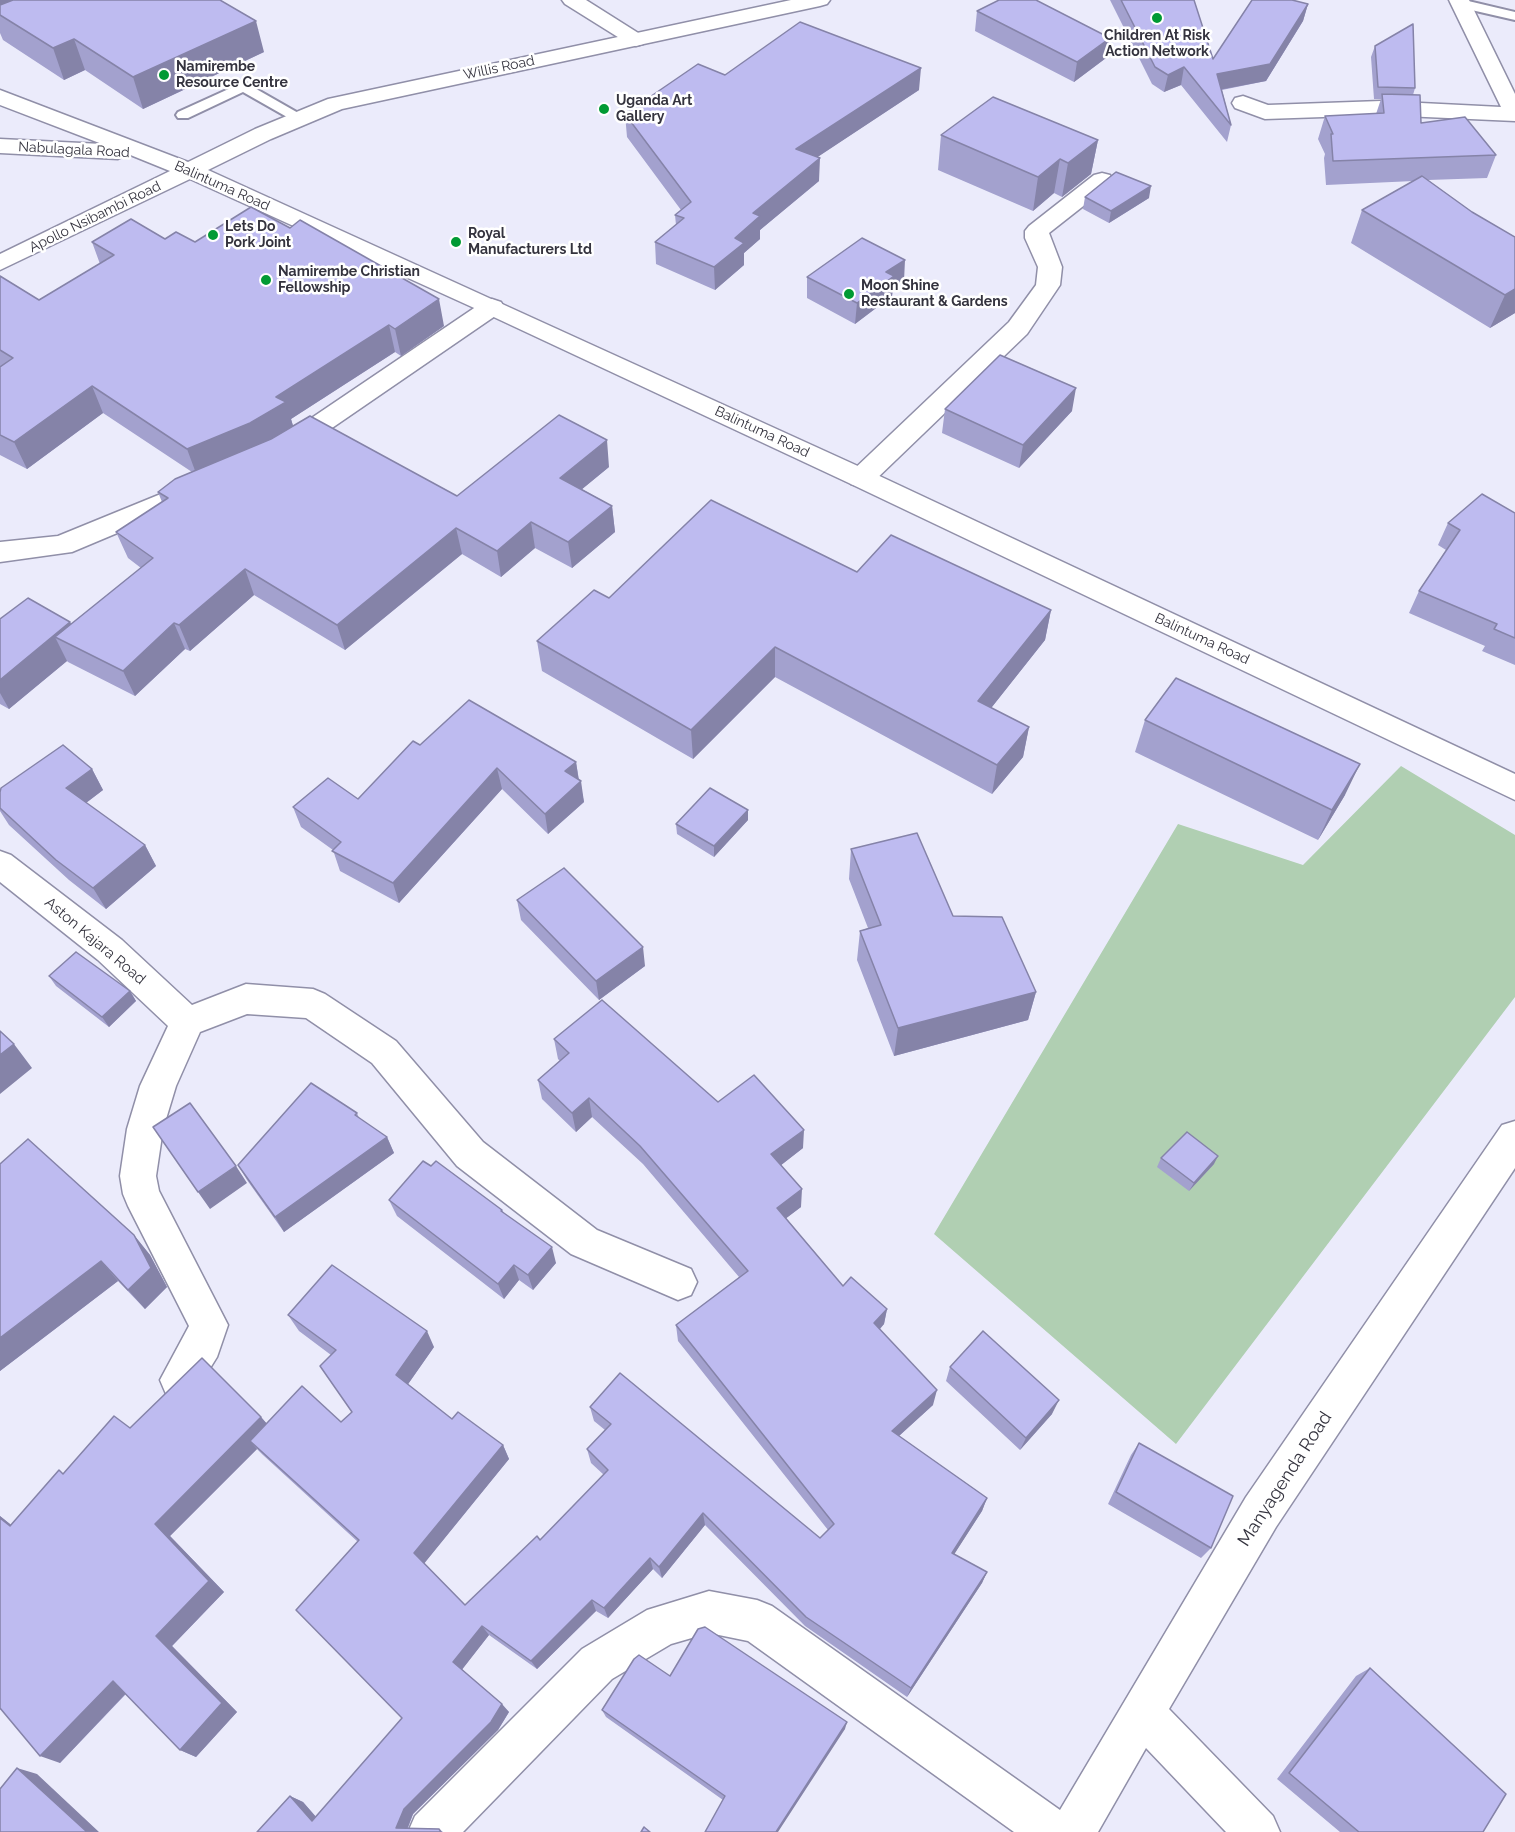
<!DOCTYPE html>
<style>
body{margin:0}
canvas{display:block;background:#ebebfb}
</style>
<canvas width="1515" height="1832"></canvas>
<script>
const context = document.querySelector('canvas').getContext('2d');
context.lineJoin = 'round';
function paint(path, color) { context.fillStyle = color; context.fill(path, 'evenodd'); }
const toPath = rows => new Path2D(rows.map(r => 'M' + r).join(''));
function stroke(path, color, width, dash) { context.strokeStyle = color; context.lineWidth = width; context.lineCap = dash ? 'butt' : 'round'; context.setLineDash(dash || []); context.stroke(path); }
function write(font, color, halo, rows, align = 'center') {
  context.font = font + ' Raleway,sans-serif'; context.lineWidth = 5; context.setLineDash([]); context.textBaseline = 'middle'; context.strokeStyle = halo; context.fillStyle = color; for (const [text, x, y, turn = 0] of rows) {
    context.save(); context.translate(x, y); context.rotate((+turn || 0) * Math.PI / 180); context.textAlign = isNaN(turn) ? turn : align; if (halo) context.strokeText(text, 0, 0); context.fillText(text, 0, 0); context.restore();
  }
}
paint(toPath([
 [1401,766,1515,835,1515,997,1176,1444,934,1234,1178,824,1303,865]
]), '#b0cfb2');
const lane = toPath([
 [1454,0,1464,0,1515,12,1515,20,1454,6,1452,3,1454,0],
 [244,82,307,118,304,121,294,121,243,92,188,118,178,118,176,115,178,112,244,82]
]);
const street = toPath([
 [562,0,586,0,643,36,646,40,643,44,636,46,629,44,565,4,562,0],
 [1449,0,1469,0,1515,94,1515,121,1381,115,1265,119,1235,108,1232,103,1235,98,1243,96,1268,105,1381,101,1501,107,1449,0],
 [1102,173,1110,175,1113,180,1110,185,1049,233,1062,267,1060,285,1027,334,871,484,861,487,851,484,848,478,851,472,1009,322,1036,285,1038,267,1025,238,1025,231,1029,226,1094,175,1102,173],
 [492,299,501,302,504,307,501,312,297,452,288,455,279,452,275,446,279,440,483,302,492,299],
 [200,478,210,480,214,487,210,494,72,552,0,562,0,542,58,536,200,478],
 [0,851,11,855,122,940,192,1005,246,984,313,989,325,994,396,1041,483,1142,597,1230,691,1269,697,1282,691,1295,678,1300,571,1254,457,1166,372,1063,306,1018,247,1014,200,1032,176,1086,163,1129,156,1176,159,1191,228,1325,217,1357,194,1394,180,1399,166,1394,160,1380,189,1326,128,1206,123,1194,120,1176,127,1129,140,1086,168,1026,98,960,0,882,0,851],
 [1515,1121,1515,1168,1276,1527,1169,1709,1273,1816,1280,1832,1226,1832,1146,1748,1098,1832,1014,1832,748,1641,709,1633,671,1644,612,1679,463,1832,408,1832,415,1816,582,1649,647,1610,709,1591,757,1600,772,1606,1060,1810,1246,1497,1502,1125,1515,1121]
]);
const secondary = toPath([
 [791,0,830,0,827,4,820,6,342,109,271,139,208,170,871,472,1515,774,1515,800,851,484,483,312,190,179,0,270,0,254,170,171,128,154,118,159,0,153,0,139,102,144,0,105,0,90,188,162,255,129,328,99,791,0]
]);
stroke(lane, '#908fa8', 4);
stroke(street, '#908fa8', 3);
stroke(secondary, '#908fa8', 3);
paint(lane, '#fff');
paint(street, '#fff');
paint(secondary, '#fff');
paint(toPath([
 [0,0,264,52,143,109,85,70,64,80,3,40,0,33],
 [1110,0,1194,0,1213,59,1308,4,1303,21,1266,81,1222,90,1231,125,1227,142,1181,85,1164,92,1152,84],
 [977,11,1106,58,1074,82,975,31],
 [1375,46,1415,88,1413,95,1421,123,1496,155,1487,178,1428,180,1472,212,1515,237,1515,313,1490,328,1351,243,1362,210,1414,181,1326,185,1324,158,1325,154,1318,139,1325,116,1376,114,1381,99,1374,99,1371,57],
 [725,75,919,90,817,157,819,181,760,230,760,239,744,253,744,265,715,290,656,264,655,242,676,225,675,215,681,210,627,137,625,114],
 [941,135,1098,140,1091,174,1062,197,1054,193,1033,211,938,170],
 [1085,197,1149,198,1109,223,1083,209],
 [165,239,195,242,444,326,401,356,395,352,291,419,293,426,457,496,609,467,582,489,612,506,615,532,572,568,535,548,501,577,462,554,345,650,254,595,190,651,185,649,135,696,68,662,67,661,9,709,0,704,0,619,70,622,71,624,141,568,128,558,116,532,162,502,158,492,192,472,103,413,27,469,0,455,0,276,39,300,100,264,92,242],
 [807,277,904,281,893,288,892,296,855,324,807,298],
 [945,409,1072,411,1019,468,942,433],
 [1515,513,1515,665,1482,651,1485,646,1409,613,1419,591,1446,550,1438,545,1448,523],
 [857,572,1051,610,1045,640,991,708,1029,727,1023,757,992,794,775,677,693,759,542,671,537,641],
 [1145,720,1345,795,1318,840,1135,752],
 [420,745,576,762,579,780,584,802,548,834,502,789,399,903,340,871,333,850,301,827,293,807,358,799],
 [92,769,103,790,86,803,145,845,156,866,106,909,69,880,9,825,0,811,0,792],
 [748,820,714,857,677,834,676,824],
 [851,849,953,916,1036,992,1028,1020,894,1056,857,960,860,931,868,928,849,879],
 [517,900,645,966,599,1000,521,920],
 [49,976,130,991,136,1001,109,1027,56,986],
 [554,1039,718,1102,803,1148,781,1165,801,1207,786,1218,843,1286,887,1309,884,1324,880,1329,933,1405,899,1436,987,1498,982,1511,954,1554,987,1572,982,1583,907,1697,805,1626,705,1525,662,1578,653,1569,608,1618,596,1611,537,1669,489,1635,462,1669,509,1712,498,1730,413,1814,408,1828,439,1829,443,1832,257,1832,290,1796,303,1802,316,1817,402,1718,358,1542,263,1455,257,1449,170,1536,224,1592,172,1646,237,1712,196,1757,180,1750,126,1694,60,1763,1,1709,0,1710,0,1516,11,1525,63,1474,130,1428,261,1417,267,1424,341,1422,352,1412,331,1355,299,1331,288,1315,434,1347,408,1384,452,1419,503,1445,509,1459,424,1563,465,1605,540,1540,604,1475,591,1463,587,1449,605,1430,594,1421,590,1407,820,1538,828,1530,678,1341,676,1325,739,1277,643,1164,592,1117,576,1132,542,1099,538,1080,560,1061,558,1059],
 [357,1113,359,1118,387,1137,394,1153,284,1232,247,1180,238,1165],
 [1161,1158,1214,1164,1189,1191,1157,1167],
 [0,1164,134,1235,150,1255,167,1287,145,1309,118,1281,0,1371],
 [431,1166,502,1210,504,1213,556,1263,533,1290,519,1280,504,1299,397,1216,389,1200],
 [950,1367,1052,1414,1020,1450,946,1381],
 [1139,1443,1211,1548,1201,1558,1108,1504,1131,1455],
 [1370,1668,1483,1832,1340,1832,1277,1779,1356,1676],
 [670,1676,845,1729,723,1800,606,1717,602,1710]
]), '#a3a1ce');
paint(toPath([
 [0,0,45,0,0,15],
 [1308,4,1303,21,1266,81,1213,91,1217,74],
 [256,21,264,52,143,109,133,77],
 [1110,38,1106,58,1074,82,1077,62],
 [74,39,85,70,64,80,53,48],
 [1184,67,1181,85,1164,92,1168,75],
 [921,68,919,90,795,172,796,149],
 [1098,140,1091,174,1062,197,1068,163],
 [820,158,819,181,760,230,760,239,744,253,744,265,715,290,714,267,753,213],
 [1060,159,1054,193,1033,211,1038,177],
 [1151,186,1149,198,1109,223,1111,211],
 [905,260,904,281,893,288,892,296,855,324,857,303,886,272],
 [1515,289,1515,313,1490,328,1505,295],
 [439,299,444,326,401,356,395,329],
 [389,325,395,352,291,419,294,429,197,476,187,449,276,397],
 [92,386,103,413,27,469,14,442],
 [1076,388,1072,411,1019,468,1023,445],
 [607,440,609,467,564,504,560,478],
 [612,506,615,532,572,568,568,542],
 [531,522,535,548,501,577,497,551],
 [456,528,462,554,345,650,337,625],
 [245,569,254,595,190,651,179,625],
 [1051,610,1045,640,973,731,978,701],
 [70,622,83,648,55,637,67,661,9,709,0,693,0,680],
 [174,623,185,649,135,696,123,671],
 [775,647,775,677,693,759,691,730],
 [1029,727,1023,757,992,794,997,765],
 [576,762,579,782,565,771],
 [1360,764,1345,795,1318,840,1332,810],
 [497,768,502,789,399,903,393,883],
 [92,769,103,790,78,809,66,788],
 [581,781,584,802,548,834,545,814],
 [748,810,748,820,714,857,714,846],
 [145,845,156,866,106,909,93,888],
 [643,947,645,966,599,1000,596,981],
 [130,991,136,1001,109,1027,102,1017],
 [1036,992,1028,1020,894,1056,898,1028],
 [14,1044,32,1068,0,1094,0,1055],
 [589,1098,592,1117,576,1132,572,1113],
 [804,1130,803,1148,771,1173,771,1154],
 [387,1137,394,1153,284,1232,275,1217],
 [1218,1156,1214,1164,1189,1191,1194,1183],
 [236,1166,247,1183,210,1209,198,1192],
 [802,1189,801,1207,776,1226,777,1208],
 [134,1235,150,1255,167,1287,145,1309,128,1290],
 [552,1247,556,1263,533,1290,528,1275],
 [101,1261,118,1281,0,1371,0,1338],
 [514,1265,519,1280,504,1299,498,1284],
 [887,1309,884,1324,871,1339,874,1323],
 [427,1331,434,1347,404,1390,396,1375],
 [937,1390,933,1405,889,1445,892,1431],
 [1059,1400,1052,1414,1020,1450,1026,1438],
 [261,1417,274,1432,250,1441,257,1449,170,1536,224,1592,172,1646,237,1712,196,1757,180,1750,156,1636,155,1524],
 [503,1445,509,1459,423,1565,414,1553],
 [987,1498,982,1511,948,1564,952,1553],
 [703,1513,705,1525,662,1578,659,1567],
 [0,1516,29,1539,10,1526,0,1518],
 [650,1558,653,1569,608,1618,604,1608],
 [987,1572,982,1583,907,1697,911,1688],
 [592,1600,596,1611,537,1669,531,1661],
 [482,1626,489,1635,461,1671,453,1662],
 [113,1681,130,1689,60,1763,40,1756],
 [502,1704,509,1712,498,1730,413,1814,406,1832,396,1828,404,1809],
 [847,1722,845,1729,778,1832,776,1832],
 [17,1768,37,1774,99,1832,87,1832],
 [290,1796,303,1802,324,1826,312,1821]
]), '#8583a8');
const building = toPath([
 [13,0,220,0,256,21,133,77,74,39,53,48,0,15,0,5,13,0],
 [999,0,1036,0,1110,38,1077,62,977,11,999,0],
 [1121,0,1194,0,1213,59,1252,0,1292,0,1308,4,1270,64,1217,74,1231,125,1184,67,1168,75,1155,67,1121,0],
 [800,22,921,68,796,149,820,158,753,213,760,216,735,238,744,243,714,267,655,242,684,218,675,215,691,202,625,114,698,64,725,75,800,22],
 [1413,24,1415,88,1378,87,1375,46,1413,24],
 [1382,94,1420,95,1421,123,1465,117,1496,155,1333,161,1331,134,1333,134,1325,116,1384,113,1382,94],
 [993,97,1098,140,1068,163,1060,159,1038,177,941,135,993,97],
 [1116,172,1151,186,1111,211,1085,197,1116,172],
 [1422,176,1472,212,1515,237,1515,289,1505,295,1362,210,1422,176],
 [251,207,290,228,300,220,439,299,395,329,389,325,276,397,286,402,250,423,187,449,92,386,14,442,0,435,0,367,13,358,0,350,0,276,39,300,114,255,92,242,131,219,165,239,176,232,195,242,251,207],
 [862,238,905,260,886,272,894,276,857,303,807,277,862,238],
 [1000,355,1076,388,1023,445,945,409,1000,355],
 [559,415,607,440,560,478,612,506,568,542,531,522,497,551,456,528,337,625,245,569,179,625,174,623,123,671,55,637,153,558,116,532,168,498,158,492,175,479,271,439,310,416,457,496,559,415],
 [1482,494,1515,513,1515,638,1494,629,1497,624,1419,591,1460,530,1448,523,1482,494],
 [711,500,857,572,891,535,1051,610,978,701,1029,727,997,765,775,647,691,730,537,641,594,590,609,598,711,500],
 [28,598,70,622,0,680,0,619,28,598],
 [1176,678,1360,764,1332,810,1145,720,1176,678],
 [469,700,576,762,565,771,581,781,545,814,497,768,393,883,332,851,341,842,293,807,328,778,358,799,413,741,420,745,469,700],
 [63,745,92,769,66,788,145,845,93,888,56,860,0,808,0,792,1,788,63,745],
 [710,788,748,810,714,846,676,824,710,788],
 [917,833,953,916,1002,917,1036,992,898,1028,860,931,881,925,851,849,917,833],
 [564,868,643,947,596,981,517,900,564,868],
 [76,952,130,991,102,1017,49,976,76,952],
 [602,1000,718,1102,754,1075,804,1130,771,1154,802,1189,777,1208,843,1286,851,1277,887,1309,874,1323,937,1390,892,1431,987,1498,952,1553,987,1572,911,1688,806,1617,703,1513,659,1567,650,1558,604,1608,592,1600,531,1661,482,1626,453,1662,502,1704,491,1722,404,1809,396,1828,439,1829,441,1832,257,1832,290,1796,312,1821,402,1718,296,1610,359,1540,250,1441,302,1386,341,1422,352,1412,320,1366,336,1350,288,1315,332,1265,427,1331,396,1375,452,1419,458,1412,503,1445,414,1553,465,1605,537,1536,540,1540,608,1470,587,1449,611,1424,590,1407,620,1373,820,1538,834,1524,676,1325,748,1271,640,1146,589,1098,572,1113,538,1080,569,1053,554,1039,602,1000],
 [0,1031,14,1044,0,1055,0,1031],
 [311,1083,357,1113,355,1115,387,1137,275,1217,238,1165,311,1083],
 [190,1103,236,1166,198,1192,153,1127,190,1103],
 [1187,1132,1218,1156,1194,1183,1161,1158,1187,1132],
 [28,1139,134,1235,151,1268,128,1290,101,1261,0,1338,0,1164,28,1139],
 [423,1161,431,1166,436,1161,502,1210,501,1211,552,1247,528,1275,514,1265,498,1284,389,1200,423,1161],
 [983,1331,1059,1400,1026,1438,950,1367,983,1331],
 [202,1358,261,1417,155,1524,209,1581,156,1636,222,1703,180,1750,113,1681,40,1756,0,1708,0,1518,10,1526,59,1470,63,1474,114,1416,130,1428,202,1358],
 [1139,1443,1233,1496,1211,1548,1116,1492,1139,1443],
 [705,1627,847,1722,776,1832,705,1832,725,1796,602,1710,634,1659,639,1655,670,1676,698,1629,705,1627],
 [1370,1668,1506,1794,1483,1832,1359,1832,1289,1773,1370,1668],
 [17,1768,87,1832,0,1832,0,1789,17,1768],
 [644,1827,650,1832,641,1832,644,1827]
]);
paint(building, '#bebbf0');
stroke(building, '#8583a8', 1.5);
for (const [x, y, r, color] of [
 [1157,18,6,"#019a34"],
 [164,75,6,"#019a34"],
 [604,109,6,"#019a34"],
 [213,235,6,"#019a34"],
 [456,242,6,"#019a34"],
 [266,280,6,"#019a34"],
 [849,294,6,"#019a34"]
]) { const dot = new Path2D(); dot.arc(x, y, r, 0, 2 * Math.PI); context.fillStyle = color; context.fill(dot); stroke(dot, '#fff', 2); }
write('bold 14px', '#34333e', '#fff', [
 ["Children At Risk",1157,36,"center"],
 ["Action Network",1157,52,"center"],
 ["Namirembe",176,67],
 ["Resource Centre",176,83],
 ["Uganda Art",616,101],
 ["Gallery",616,117],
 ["Lets Do",225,227],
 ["Pork Joint",225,243],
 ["Royal",468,234],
 ["Manufacturers Ltd",468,250],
 ["Namirembe Christian",278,272],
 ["Fellowship",278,288],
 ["Moon Shine",861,286],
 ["Restaurant & Gardens",861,302]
], 'left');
write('14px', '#34333e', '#fff', [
 ["Willis Road",499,68,-12],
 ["Nabulagala Road",74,150,3],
 ["Balintuma Road",222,186,24],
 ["Apollo Nsibambi Road",95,217,-26],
 ["Balintuma Road",762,432,25],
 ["Balintuma Road",1202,639,25]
]);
write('15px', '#34333e', '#fff', [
 ["Aston Kajara Road",95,941,40]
]);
write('18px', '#34333e', '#fff', [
 ["Manyagenda Road",1285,1479,-57]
]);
</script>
